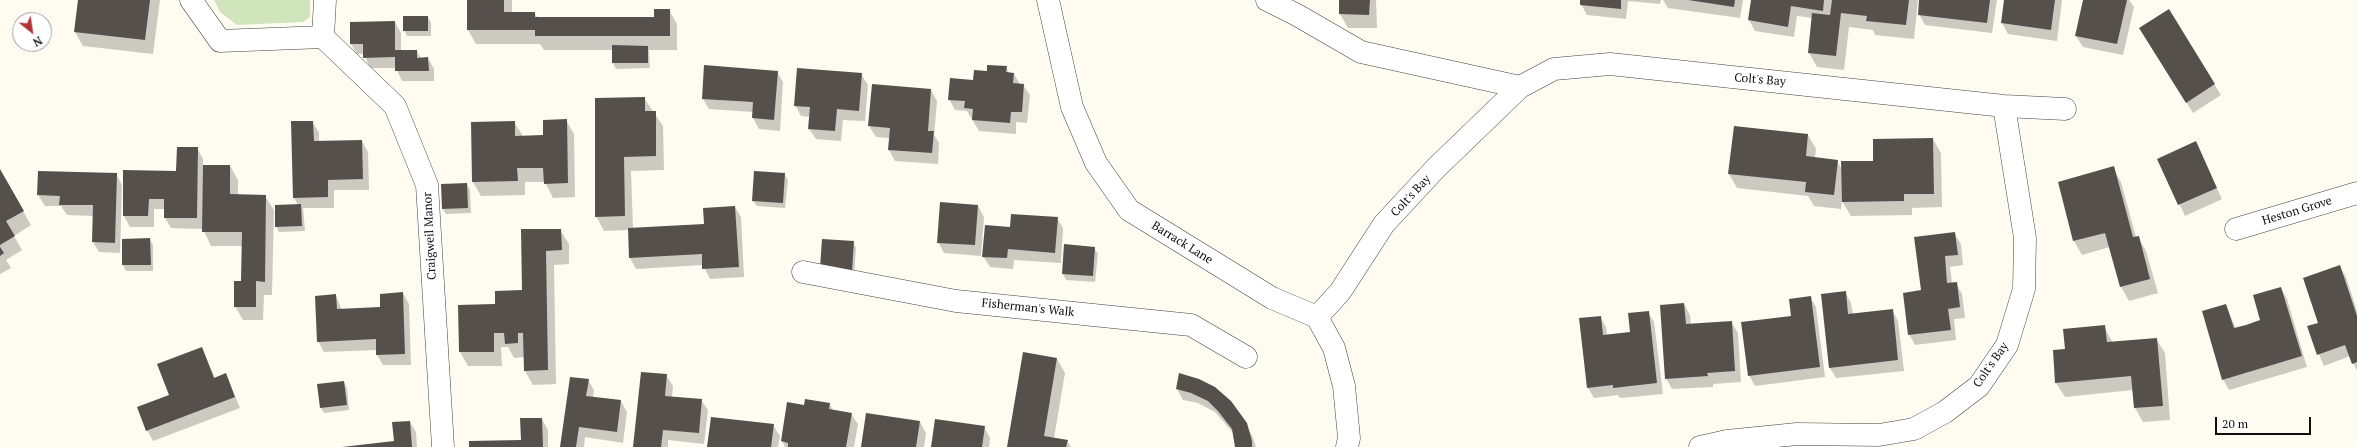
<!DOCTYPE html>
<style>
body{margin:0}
#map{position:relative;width:2357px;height:447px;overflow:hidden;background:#fefcf1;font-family:"PT Serif",serif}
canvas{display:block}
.north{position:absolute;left:12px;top:12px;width:40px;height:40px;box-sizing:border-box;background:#fff;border:1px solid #9f9f9f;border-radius:50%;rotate:150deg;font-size:11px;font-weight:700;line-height:16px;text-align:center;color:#0e0e0e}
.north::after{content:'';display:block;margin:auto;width:14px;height:18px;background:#b23335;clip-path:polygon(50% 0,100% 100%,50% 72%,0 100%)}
.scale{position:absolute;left:2215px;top:417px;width:96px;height:18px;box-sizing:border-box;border:2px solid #0e0e0e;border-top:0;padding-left:5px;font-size:12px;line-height:14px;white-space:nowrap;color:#0e0e0e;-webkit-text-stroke:3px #fff;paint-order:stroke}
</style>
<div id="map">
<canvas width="2357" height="447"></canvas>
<div class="north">N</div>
<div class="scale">20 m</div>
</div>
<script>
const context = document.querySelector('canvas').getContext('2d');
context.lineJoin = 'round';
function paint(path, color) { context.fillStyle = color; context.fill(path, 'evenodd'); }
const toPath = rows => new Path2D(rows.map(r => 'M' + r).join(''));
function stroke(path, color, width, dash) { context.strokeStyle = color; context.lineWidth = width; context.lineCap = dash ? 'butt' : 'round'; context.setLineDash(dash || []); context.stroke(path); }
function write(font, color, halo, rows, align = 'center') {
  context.font = font + ' "PT Serif",serif'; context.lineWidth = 4; context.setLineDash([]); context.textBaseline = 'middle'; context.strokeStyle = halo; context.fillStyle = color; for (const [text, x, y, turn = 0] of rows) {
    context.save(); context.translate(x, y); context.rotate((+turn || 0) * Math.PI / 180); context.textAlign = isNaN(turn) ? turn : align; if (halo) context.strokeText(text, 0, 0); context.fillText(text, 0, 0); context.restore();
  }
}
paint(toPath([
 [214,0,310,0,310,17,303,22,237,25,220,12]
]), '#d1e5bd');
paint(toPath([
 [79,0,160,0,153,54,83,46,75,32],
 [468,0,512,0,512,13,534,13,538,18,655,18,669,10,677,24,677,50,649,50,650,68,616,69,613,63,613,50,544,50,540,44,476,44,468,30],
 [1340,0,1376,0,1377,28,1348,28,1340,14],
 [1581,0,1661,0,1660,4,1628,1,1626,19,1587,15,1581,4],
 [1663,0,1743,0,1740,18,1668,8],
 [1752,0,1918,0,1914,39,1875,35,1873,30,1849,27,1844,70,1817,67,1809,53,1813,18,1797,16,1794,37,1755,31,1749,20],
 [1920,0,1997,0,1992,33,1925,25,1919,14],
 [2005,0,2062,0,2057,41,2008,34,2002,23],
 [2084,0,2129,0,2134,7,2123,55,2083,47,2076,36],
 [2169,11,2221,95,2193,113,2147,39],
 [428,17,431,23,431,36,407,36,404,30],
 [395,22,401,33,401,51,417,51,421,58,428,58,434,69,434,81,402,81,396,68,370,68,364,54,357,54,351,44],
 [1006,67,1010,74,1014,74,1020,84,1023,85,1030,95,1027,123,1016,122,1016,134,979,131,967,111,955,110,949,99,988,72],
 [777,72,783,82,780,131,759,129,753,118,753,112,709,109,703,99],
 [861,74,868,85,865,121,843,120,841,141,816,139,809,129,810,117,801,116,795,105],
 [873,85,931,90,937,101,934,135,939,143,938,164,895,161,889,150,890,138,876,137,869,126],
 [644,98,663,126,664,170,631,171,633,229,705,225,735,207,741,217,744,277,710,279,703,265,636,269,630,258,629,230,604,231,596,216],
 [566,120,574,134,575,197,553,198,545,182,525,182,525,195,481,196,473,182,514,122,523,136,544,136],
 [312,122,319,132,319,142,362,141,368,152,369,190,334,190,334,208,303,208,305,231,279,232,276,226,298,205,294,198],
 [1735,127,1808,135,1816,149,1815,158,1837,161,1842,170,1874,162,1933,139,1941,153,1942,207,1912,208,1912,215,1851,216,1842,201,1841,209,1814,206,1808,196,1737,188,1729,174],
 [2195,143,2222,199,2185,216,2159,159],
 [197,148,203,159,203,166,230,166,238,180,238,195,265,196,274,210,272,295,264,295,263,320,243,320,235,306,242,282,242,246,211,246,203,229,171,228,165,218,165,209,154,209,154,227,130,227,124,216,124,171,177,172],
 [2113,168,2121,182,2136,237,2138,237,2146,251,2158,293,2129,301,2121,287,2110,247,2082,255,2074,241,2059,182],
 [0,171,31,225,14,236,22,250,6,260,11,268,0,274],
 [116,174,122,185,120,253,99,252,93,242,94,216,67,215,61,206,45,206,38,195],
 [784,174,788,180,785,208,757,206,753,201],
 [467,184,470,190,471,213,446,214,443,209],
 [978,206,984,217,981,256,944,253,938,242],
 [1057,218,1063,228,1061,263,1014,260,1013,269,990,267,983,256,1011,228],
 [522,230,560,230,569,244,569,264,554,265,556,384,533,385,525,371,525,357,514,358,508,347,501,347,502,366,468,366,460,352,459,306,496,304,523,291],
 [1954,233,1961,244,1963,265,1950,267,1952,283,1956,283,1962,294,1965,318,1954,319,1956,340,1915,345,1909,334,1922,291],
 [150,239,153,245,153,271,126,271,123,265],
 [853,242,856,248,854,276,821,268],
 [1094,248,1098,254,1095,282,1066,280,1063,274],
 [2339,266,2346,277,2357,311,2357,371,2350,356,2324,366,2308,327,2320,323],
 [2281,288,2287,299,2307,367,2229,390,2223,379,2226,305,2236,329,2262,321],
 [1845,292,1851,303,1853,314,1892,310,1898,321,1904,371,1836,378,1830,368],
 [403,293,409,304,411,365,383,365,377,355,377,350,324,352,318,341,336,296,342,310,381,308],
 [1810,297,1816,307,1825,377,1755,386,1749,375,1792,316],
 [1684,304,1690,315,1691,325,1731,322,1738,333,1741,382,1713,384,1713,387,1672,389,1666,378],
 [1648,312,1654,322,1663,394,1620,398,1618,395,1594,398,1588,388,1600,317,1606,327,1607,336,1631,333],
 [2104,326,2113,343,2156,339,2165,353,2170,420,2143,422,2135,408,2133,390,2065,397,2056,383,2066,349],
 [202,348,215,378,226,374,240,408,153,441,147,430],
 [1057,359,1065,373,1054,438,1067,441,1071,447,1008,447],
 [666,375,673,386,672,397,701,400,708,410,704,444,668,440,668,447,634,447],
 [588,380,594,390,593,397,621,401,627,412,623,443,585,437,584,447,561,447],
 [344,382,347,388,349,410,324,413,321,408],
 [1177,389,1230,402,1252,435,1256,447,1236,447,1234,434,1215,412,1198,403,1183,400],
 [829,404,833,410,851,414,858,424,854,447,785,447,782,441,805,406],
 [542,419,548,430,548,447,470,447,522,440],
 [410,422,416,432,417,447,343,447,395,442],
 [920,422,926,433,924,447,862,447],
 [773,425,780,436,778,447,708,447],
 [984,427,990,438,989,447,932,447]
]), '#0003');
paint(toPath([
 [78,0,150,0,145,40,74,32],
 [467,0,504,0,504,12,535,12,535,17,654,17,654,9,670,9,670,36,535,36,535,30,467,30],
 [1339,0,1370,0,1369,15,1339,14],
 [1580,0,1621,0,1621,9,1580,5],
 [1688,0,1735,0,1734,7],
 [1751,0,1824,0,1823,11,1791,6,1788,27,1748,20],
 [1832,0,1909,0,1906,25,1866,21,1867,16,1841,13,1836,56,1808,53,1812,13,1830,15],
 [1919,0,1990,0,1987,23,1918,15],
 [2004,0,2055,0,2051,30,2001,23],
 [2083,0,2127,0,2117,44,2075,36],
 [2169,9,2215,84,2186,103,2139,28],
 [403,16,428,16,428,31,403,31],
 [395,21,395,50,417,50,417,58,428,57,429,71,395,71,395,57,363,58,363,44,350,44,350,22],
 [612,45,648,46,648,63,612,63],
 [704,65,778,71,774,120,752,118,753,102,702,99],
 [987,65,1007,66,1006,72,1014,73,1013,83,1024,84,1022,112,1011,112,1010,123,972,120,973,109,964,108,965,101,948,100,950,78,973,80,974,70,987,71],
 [797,68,862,73,859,111,837,109,835,131,808,129,810,107,794,106],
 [872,84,931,89,928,131,934,131,932,153,888,150,890,128,868,126],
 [645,97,645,111,656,111,656,156,624,157,625,216,595,217,595,98],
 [567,119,568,183,544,184,543,168,517,168,518,181,472,182,471,122,515,121,515,136,543,135,543,120],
 [291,121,313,121,314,141,362,140,363,179,328,180,328,197,293,198],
 [1734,126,1808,134,1806,156,1838,160,1834,195,1805,192,1806,182,1728,174],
 [1933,138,1934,194,1904,194,1904,201,1842,202,1841,161,1873,161,1873,139],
 [2196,141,2217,188,2178,205,2157,159],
 [177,147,198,147,197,218,164,218,164,199,149,199,148,216,123,216,123,170,176,171],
 [203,165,230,165,230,194,266,195,265,282,256,281,256,307,234,307,234,281,241,281,242,232,202,232],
 [2114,166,2133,237,2139,236,2150,279,2120,287,2105,233,2073,241,2058,182],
 [0,169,24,211,6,221,15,236,0,245],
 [38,171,117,173,115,243,92,242,93,205,59,205,60,196,37,195],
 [754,171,785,173,783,203,752,201],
 [467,183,468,208,442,209,441,184],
 [940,202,978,205,975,245,937,243],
 [301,204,302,226,275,227,275,205],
 [735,206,739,267,702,269,702,254,629,258,628,228,704,224,703,208],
 [1011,214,1058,217,1055,253,1008,249,1007,258,982,257,985,225,1010,227],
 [521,229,561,229,562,250,546,251,548,370,524,371,523,333,518,333,518,343,505,344,504,333,494,333,494,352,459,352,458,305,495,304,495,291,522,290],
 [1955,232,1958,255,1945,256,1947,283,1957,282,1960,307,1948,309,1951,330,1908,335,1903,293,1921,290,1914,237],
 [150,238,151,265,122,265,122,239],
 [822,239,854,241,852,271,820,268],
 [1064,244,1095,247,1093,276,1062,274],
 [0,247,4,253,0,256],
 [2340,265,2357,316,2357,362,2352,364,2345,345,2317,355,2307,326,2318,323,2303,278],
 [2281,287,2302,356,2222,380,2202,311,2226,304,2234,328,2246,325,2260,320,2253,295],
 [1846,291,1848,314,1893,309,1898,360,1829,368,1821,294],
 [403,292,405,354,376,355,376,339,317,342,315,296,336,294,337,309,380,307,380,294],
 [1811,296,1820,367,1748,376,1741,322,1791,316,1789,299],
 [1684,303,1686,324,1732,321,1735,371,1707,373,1708,376,1665,379,1660,305],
 [1649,311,1657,383,1613,388,1613,385,1587,388,1579,318,1601,316,1603,335,1630,332,1628,313],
 [2105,325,2107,342,2157,338,2163,406,2134,408,2131,376,2055,383,2053,350,2065,349,2063,329],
 [202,347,214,378,226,373,235,397,146,431,137,407,169,395,157,364],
 [1023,352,1057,358,1044,436,1068,440,1066,447,1007,447],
 [641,372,667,374,665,396,702,399,699,433,663,430,661,447,633,447],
 [1179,373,1199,379,1215,387,1231,401,1247,423,1252,441,1252,447,1235,447,1232,429,1218,411,1208,401,1191,393,1176,389],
 [570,377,589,379,586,396,621,400,617,432,579,427,576,447,560,447],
 [344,381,347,405,320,408,317,384],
 [805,399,830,403,829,409,852,413,846,447,788,447,788,443,781,441,787,402,804,405],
 [866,413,920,421,916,447,861,447],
 [711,417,774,424,771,447,707,447],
 [520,418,542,418,543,447,469,447,469,441,521,440],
 [935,419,985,426,982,447,931,447],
 [410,421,412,447,342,447,394,441,392,422]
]), '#56504c');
const minor = toPath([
 [191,0,220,41,323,37],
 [325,0,323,37,395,106,427,185,443,447],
 [1267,0,1297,15,1361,52,1520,87],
 [2236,229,2357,193],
 [803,272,956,301,1191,325,1246,357],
 [1317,317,1340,292,1384,224,1436,168,1520,87,1554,69,1610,64,2004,106,2065,109],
 [1700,447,1727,441,1797,434,1879,435,1914,429,1945,412,1979,386,2007,345,2024,289,2025,238,2004,106]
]);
const tertiary = toPath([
 [1048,0,1072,107,1096,163,1129,210,1272,298,1317,317,1334,348,1344,386,1349,438,1347,447]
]);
stroke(minor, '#414141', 23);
stroke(tertiary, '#414141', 23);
stroke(minor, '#fff', 22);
stroke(tertiary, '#fff', 22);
write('12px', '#0e0e0e', '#fff', [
 ["Colt's Bay",1760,80,5],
 ["Colt's Bay",1411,196,-47],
 ["Heston Grove",2297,211,-17],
 ["Craigweil Manor",430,236,-93],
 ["Barrack Lane",1182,243,32],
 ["Fisherman's Walk",1028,308,6],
 ["Colt's Bay",1991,365,-55]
]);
</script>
